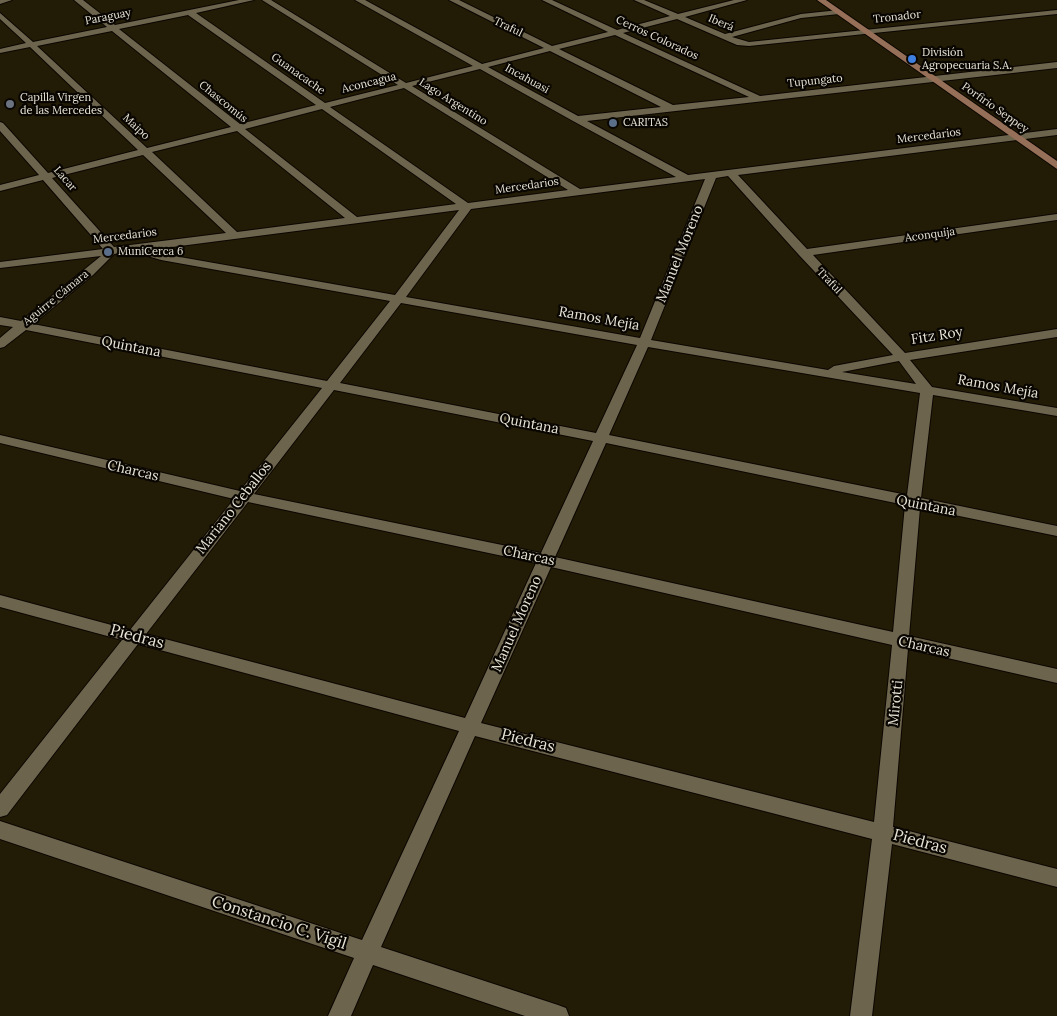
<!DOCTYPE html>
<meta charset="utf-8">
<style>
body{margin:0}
canvas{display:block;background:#221b06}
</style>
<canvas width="1057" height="1016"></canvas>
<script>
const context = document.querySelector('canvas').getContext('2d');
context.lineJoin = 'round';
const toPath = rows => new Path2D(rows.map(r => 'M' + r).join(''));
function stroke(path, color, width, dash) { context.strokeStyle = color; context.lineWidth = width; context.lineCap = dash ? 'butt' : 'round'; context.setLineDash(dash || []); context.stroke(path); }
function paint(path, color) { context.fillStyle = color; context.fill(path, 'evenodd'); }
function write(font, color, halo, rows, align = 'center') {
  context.font = font + ' Lora,serif'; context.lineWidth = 4.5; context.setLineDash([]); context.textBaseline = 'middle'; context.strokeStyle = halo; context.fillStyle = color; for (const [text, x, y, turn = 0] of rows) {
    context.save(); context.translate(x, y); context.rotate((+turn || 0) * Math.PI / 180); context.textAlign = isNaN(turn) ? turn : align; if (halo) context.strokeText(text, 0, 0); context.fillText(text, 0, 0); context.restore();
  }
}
const street = toPath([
 [0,0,12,0,0,4,0,0],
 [74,0,83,0,115,25,239,0,254,0,196,13,325,103,398,85,262,0,271,0,406,83,473,66,355,0,365,0,482,64,544,48,449,0,459,0,552,46,608,32,542,0,552,0,617,30,670,16,634,0,644,0,678,14,734,0,747,0,685,17,725,34,801,14,839,10,843,12,839,14,801,18,732,37,749,42,1057,10,1057,14,749,46,737,45,677,19,623,33,760,96,1057,62,1057,68,587,121,688,175,1057,129,1057,135,738,175,807,249,1057,214,1057,220,813,255,905,353,1057,329,1057,337,910,360,932,387,1057,408,1057,416,933,395,921,498,1057,526,1057,536,920,508,909,636,1057,669,1057,683,908,649,893,827,1057,869,1057,887,892,844,872,1016,850,1016,872,839,475,736,381,947,558,1005,566,1008,569,1016,525,1016,373,965,351,1016,328,1016,354,958,0,839,0,821,362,940,459,731,138,644,7,815,0,817,0,794,122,640,0,607,0,595,130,630,234,499,0,443,0,435,240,491,322,388,26,330,4,347,0,348,0,338,13,327,0,325,0,317,21,321,101,256,0,268,0,262,103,249,43,180,0,191,0,185,39,175,0,131,0,122,3,123,48,173,138,150,30,47,0,53,0,49,26,43,0,19,0,13,33,42,107,27,74,0],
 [188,15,316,105,240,124,119,29,188,15],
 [112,31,231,127,147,148,37,46,112,31],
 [615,35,749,97,673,105,559,49,615,35],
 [550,51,661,107,578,116,488,67,550,51],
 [480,69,573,121,676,177,580,189,412,86,480,69],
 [404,88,568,190,468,203,330,107,404,88],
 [322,109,456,204,357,217,245,129,322,109],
 [237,131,345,218,237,232,152,152,237,131],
 [143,155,226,233,114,247,52,178,143,155],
 [728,176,799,255,893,355,834,366,828,370,651,340,716,178,728,176],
 [705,179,640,338,406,297,471,209,705,179],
 [459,210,395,295,163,254,149,250,459,210],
 [137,251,141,254,161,260,390,301,327,381,33,324,93,275,114,254,137,251],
 [401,303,637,345,596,433,340,383,401,303],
 [648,347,920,393,907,495,609,435,648,347],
 [899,361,916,384,842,372,899,361],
 [334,390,593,441,541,553,254,494,334,390],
 [606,443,905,505,893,632,555,557,606,443],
 [248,502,536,563,465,718,146,634,248,502],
 [551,567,892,645,874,822,481,723,551,567]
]);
const secondary = toPath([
 [817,0,826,0,1057,161,1057,169,817,0]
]);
stroke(street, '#0b0600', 2);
stroke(secondary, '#0b0600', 2);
paint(street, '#6c644d');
paint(secondary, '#956f57');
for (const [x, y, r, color] of [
 [912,59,5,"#3f7fe0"],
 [10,104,5,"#6b7280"],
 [613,123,5,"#5c6f8a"],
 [108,252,5,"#5c6f8a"]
]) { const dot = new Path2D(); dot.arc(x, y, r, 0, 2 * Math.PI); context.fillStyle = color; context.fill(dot); stroke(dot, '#090601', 2); }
write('11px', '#e7e3d6', '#090601', [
 ["Paraguay",108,17,-11],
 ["Tronador",897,17,-6],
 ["Iberá",721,23,23],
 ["Traful",508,27,26],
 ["Cerros Colorados",657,38,25],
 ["Guanacache",298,74,35],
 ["Incahuasi",527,79,29],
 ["Tupungato",815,81,-6],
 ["Aconcagua",369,83,-14],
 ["Chascomús",223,102,39],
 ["Lago Argentino",453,102,32],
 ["Porfirio Seppey",995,108,35],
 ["Maipo",136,127,43],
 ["Mercedarios",929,136,-7],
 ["Lacar",65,179,49],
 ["Mercedarios",527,186,-8],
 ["Aconquija",930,235,-8],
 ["Mercedarios",125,236,-7],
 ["Traful",829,281,46],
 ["Aguirre Cámara",56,298,-39]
]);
write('11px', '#e7e3d6', '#090601', [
 ["División",922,53],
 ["Agropecuaria S.A.",922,66],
 ["Capilla Virgen",20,98],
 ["de las Mercedes",20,111],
 ["CARITAS",623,123],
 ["MuniCerca 6",118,252]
], 'left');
write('14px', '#e7e3d6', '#090601', [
 ["Manuel Moreno",680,254,-68],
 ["Ramos Mejía",599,319,10],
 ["Fitz Roy",937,336,-9],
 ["Quintana",131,347,11],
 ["Ramos Mejía",998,387,10],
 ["Quintana",529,424,11],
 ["Charcas",133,471,13],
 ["Quintana",926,506,11],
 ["Mariano Ceballos",234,508,-52],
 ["Charcas",529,556,12],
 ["Manuel Moreno",517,624,-66],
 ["Charcas",924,647,13],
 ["Mirotti",896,703,-84]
]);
write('16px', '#e7e3d6', '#090601', [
 ["Piedras",137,637,15],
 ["Piedras",528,741,14],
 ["Piedras",920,842,15],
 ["Constancio C. Vigil",279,923,18]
]);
</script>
